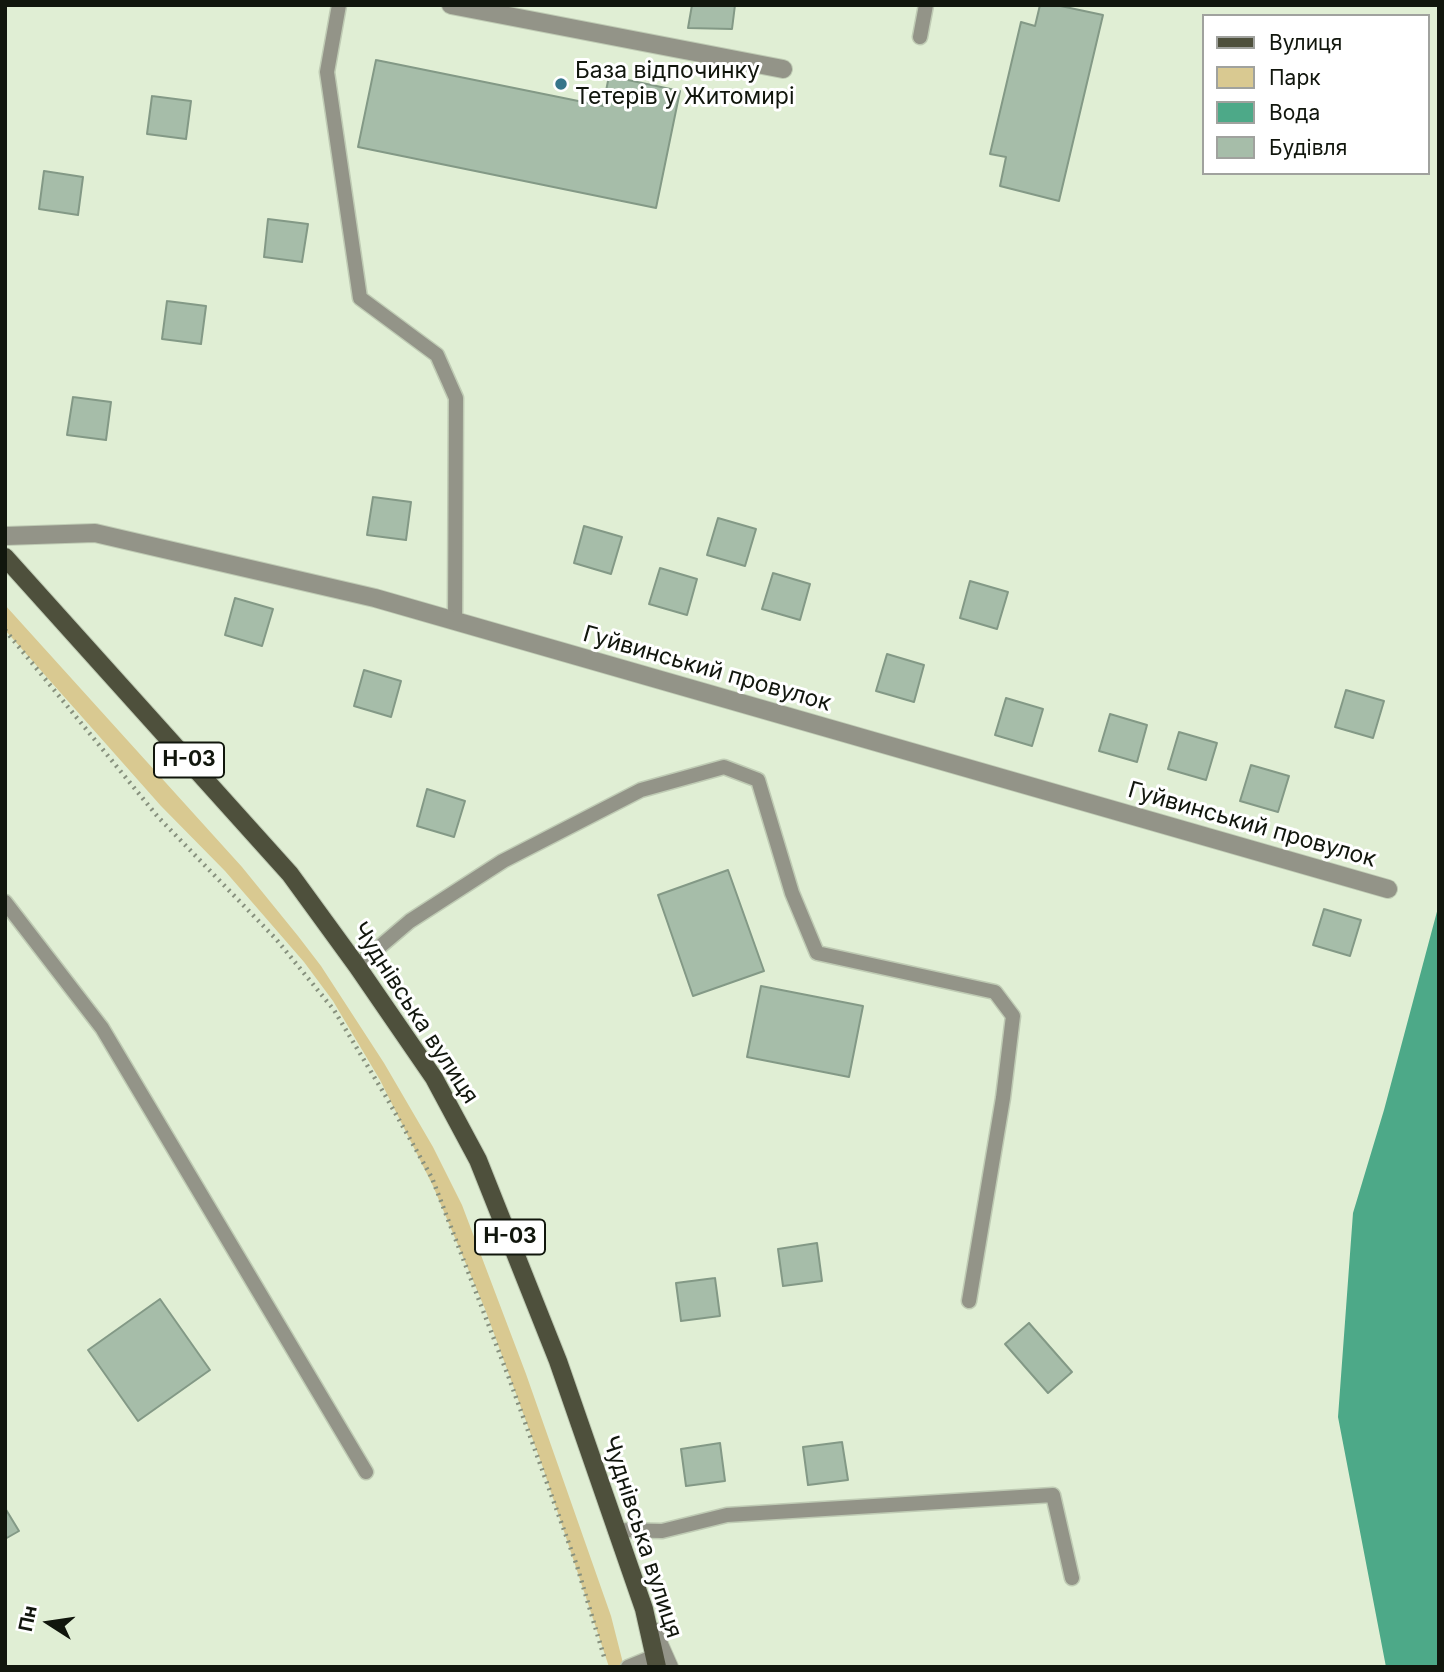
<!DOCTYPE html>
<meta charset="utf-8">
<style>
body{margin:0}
#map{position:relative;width:1444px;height:1672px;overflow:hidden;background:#e0eed4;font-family:Inter,sans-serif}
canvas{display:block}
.frame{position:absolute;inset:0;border:7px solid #11160d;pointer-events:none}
.legend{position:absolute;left:1202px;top:14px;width:228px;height:161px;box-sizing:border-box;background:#fff;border:2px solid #a0a29e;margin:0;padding:9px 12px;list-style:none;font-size:21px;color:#11160d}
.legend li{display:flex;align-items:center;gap:14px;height:35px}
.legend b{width:35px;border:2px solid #a0a29e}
.north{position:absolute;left:14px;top:1588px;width:70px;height:70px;-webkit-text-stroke:5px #fff;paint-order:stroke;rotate:282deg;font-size:19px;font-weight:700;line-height:28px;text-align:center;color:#11160d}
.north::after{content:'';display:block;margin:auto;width:24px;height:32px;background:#11160d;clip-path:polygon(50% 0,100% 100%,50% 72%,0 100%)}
</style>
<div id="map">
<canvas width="1444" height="1672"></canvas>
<div class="frame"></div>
<ul class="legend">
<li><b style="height:9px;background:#4e503c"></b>Вулиця</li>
<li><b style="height:19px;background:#d9c991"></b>Парк</li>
<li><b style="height:19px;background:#4da988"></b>Вода</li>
<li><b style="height:19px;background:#a6bda9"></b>Будівля</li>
</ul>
<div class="north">Пн</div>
</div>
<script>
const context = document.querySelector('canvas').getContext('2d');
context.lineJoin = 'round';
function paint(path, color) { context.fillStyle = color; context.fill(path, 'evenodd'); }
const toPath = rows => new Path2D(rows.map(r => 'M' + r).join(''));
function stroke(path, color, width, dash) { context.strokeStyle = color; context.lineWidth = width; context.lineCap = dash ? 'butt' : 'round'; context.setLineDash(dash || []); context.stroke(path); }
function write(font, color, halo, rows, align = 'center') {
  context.font = font + ' Inter,sans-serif'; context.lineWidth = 6; context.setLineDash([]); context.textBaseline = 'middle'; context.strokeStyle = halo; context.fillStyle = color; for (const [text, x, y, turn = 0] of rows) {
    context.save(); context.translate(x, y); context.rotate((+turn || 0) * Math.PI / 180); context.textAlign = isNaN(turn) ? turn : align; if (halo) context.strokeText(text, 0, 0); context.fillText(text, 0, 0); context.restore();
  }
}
paint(toPath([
 [5,605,242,867,298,936,321,966,384,1063,433,1147,462,1205,526,1374,611,1616,624,1667,609,1667,542,1465,485,1309,433,1186,380,1080,333,1001,304,962,225,871,161,806,5,630]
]), '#d9c991');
paint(toPath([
 [1439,904,1439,1667,1386,1667,1338,1417,1353,1213,1384,1110]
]), '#4da988');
const building = toPath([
 [692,5,735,5,732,29,688,28,692,5],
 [1040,5,1056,5,1103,15,1059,201,1000,186,1006,157,990,154,1021,22,1035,26,1040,5],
 [376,60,603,106,609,76,680,91,656,208,358,147,376,60],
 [152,96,191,101,186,139,147,134,152,96],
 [44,171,83,177,78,215,39,209,44,171],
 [268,219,308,224,302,262,264,257,268,219],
 [167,301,206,306,201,344,162,339,167,301],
 [73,397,111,402,106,440,67,435,73,397],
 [373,497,411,502,406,540,367,535,373,497],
 [718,518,756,529,745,566,707,555,718,518],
 [584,526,622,537,611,574,574,563,584,526],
 [660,568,697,579,687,615,649,604,660,568],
 [773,573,810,584,800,620,762,609,773,573],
 [970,581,1008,592,997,629,960,618,970,581],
 [235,598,273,609,262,646,225,635,235,598],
 [887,654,924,665,914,702,876,691,887,654],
 [364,670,401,681,391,717,354,706,364,670],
 [1346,690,1384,701,1373,738,1335,727,1346,690],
 [1006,698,1043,709,1032,746,995,735,1006,698],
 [1110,714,1147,725,1137,762,1099,751,1110,714],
 [1179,732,1217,743,1206,780,1168,769,1179,732],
 [1251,765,1289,776,1278,812,1240,801,1251,765],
 [427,789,465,801,454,837,417,826,427,789],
 [728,870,764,971,693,996,658,895,728,870],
 [1324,909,1361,920,1350,956,1313,945,1324,909],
 [761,986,863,1006,849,1077,747,1057,761,986],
 [817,1243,822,1281,783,1286,778,1249,817,1243],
 [715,1278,720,1316,681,1321,676,1283,715,1278],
 [160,1299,210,1370,138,1421,88,1350,160,1299],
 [1029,1323,1072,1372,1048,1393,1005,1344,1029,1323],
 [842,1442,848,1480,808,1485,803,1447,842,1442],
 [720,1443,725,1481,686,1486,681,1449,720,1443],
 [5,1508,19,1531,5,1539,5,1508]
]);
paint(building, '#a6bda9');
stroke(building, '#839986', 2);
const lane = toPath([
 [339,5,327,72,360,298,437,355,456,398,455,621],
 [920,37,926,5],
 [5,902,102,1028,366,1472],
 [357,966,410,921,503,861,641,790,724,767,758,780,792,893,817,953,995,992,1013,1016,1003,1098,969,1301],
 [615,1530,662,1531,727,1515,1053,1495,1072,1578],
 [628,1667,655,1656]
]);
const street = toPath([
 [451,5,783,69],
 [5,536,95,533,375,598,1388,889],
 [653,1631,669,1667]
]);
const primary = toPath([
 [5,557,290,874,357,966,434,1078,478,1160,558,1361,644,1609,657,1667]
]);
stroke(lane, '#bfcbb4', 17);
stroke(street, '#bfcbb4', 20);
stroke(primary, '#bfcbb4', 20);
stroke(toPath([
 [5,630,158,817,276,939,334,1010,385,1095,432,1178,509,1378,577,1566,605,1660]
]), '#87917e', 4.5, [2, 5]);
stroke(lane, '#939488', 14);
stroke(street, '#939488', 18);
stroke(primary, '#4e503c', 18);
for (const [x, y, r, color] of [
 [561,84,7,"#36758a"]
]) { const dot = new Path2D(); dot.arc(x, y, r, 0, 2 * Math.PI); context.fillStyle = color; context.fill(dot); stroke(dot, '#fff', 2.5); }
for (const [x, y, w] of [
 [189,760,70],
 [510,1237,70]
]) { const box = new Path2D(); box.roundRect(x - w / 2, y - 17.5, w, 35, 5); context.fillStyle = '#fff'; context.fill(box); stroke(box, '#11160d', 2); }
write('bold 21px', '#11160d', null, [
 ["Н-03",189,760],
 ["Н-03",510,1237]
]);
write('23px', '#11160d', '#fff', [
 ["База відпочинку",575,71],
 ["Тетерів у Житомирі",575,97]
], 'left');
write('23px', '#11160d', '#fff', [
 ["Гуйвинський провулок",707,669,16],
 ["Гуйвинський провулок",1252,825,16],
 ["Чуднівська вулиця",415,1013,57],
 ["Чуднівська вулиця",642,1537,72]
]);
</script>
